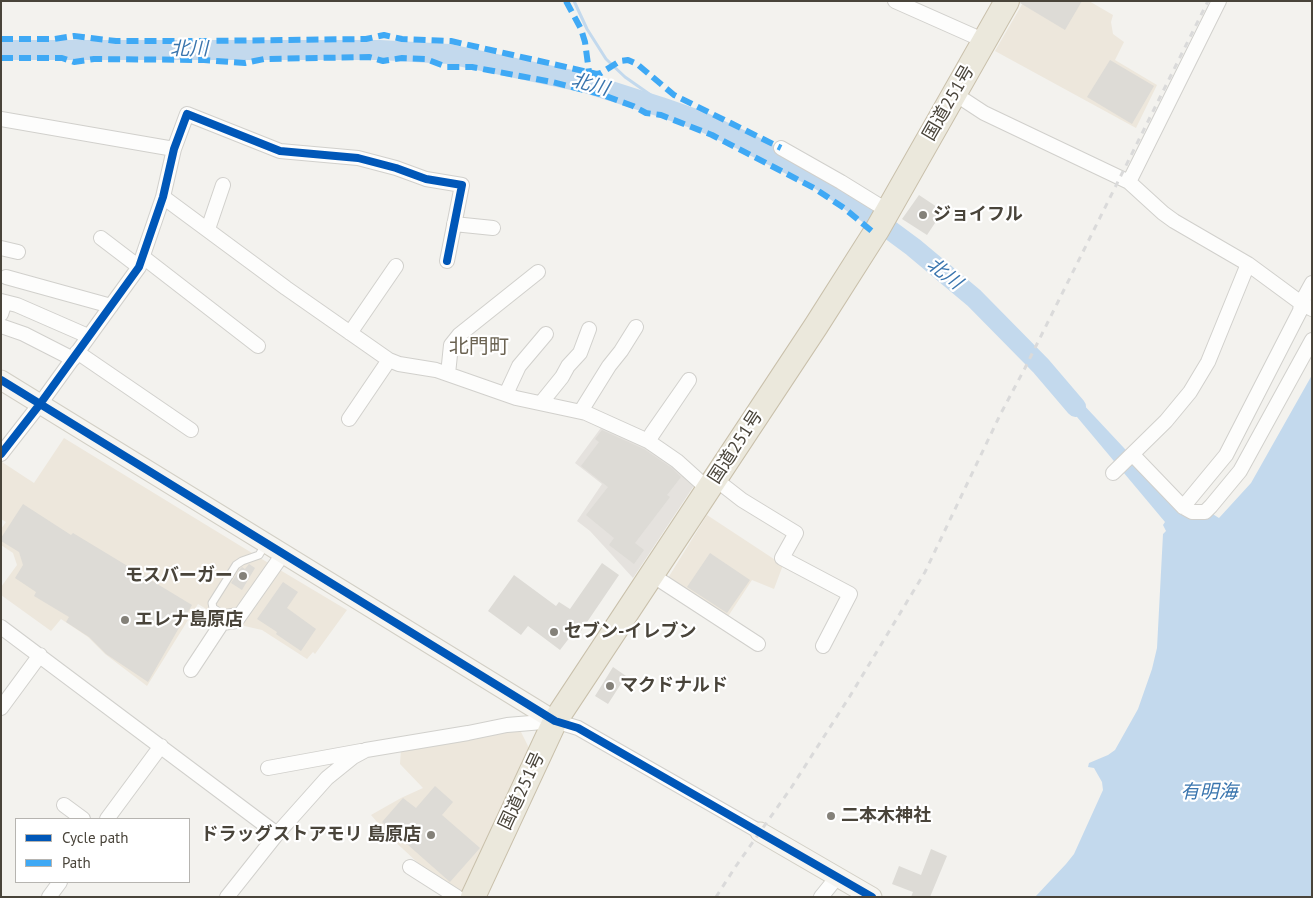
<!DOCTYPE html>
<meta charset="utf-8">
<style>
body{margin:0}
#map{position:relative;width:1313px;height:898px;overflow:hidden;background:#f3f2ee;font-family:"PT Sans",sans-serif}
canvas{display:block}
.frame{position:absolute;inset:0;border:2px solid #49443a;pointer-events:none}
.legend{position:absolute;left:15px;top:818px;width:175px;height:65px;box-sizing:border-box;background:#fff;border:1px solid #b6b4b0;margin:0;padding:6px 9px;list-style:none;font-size:15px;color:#49443a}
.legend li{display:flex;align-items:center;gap:10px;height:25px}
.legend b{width:25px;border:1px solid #b6b4b0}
</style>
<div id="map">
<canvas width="1313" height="898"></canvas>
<div class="frame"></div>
<ul class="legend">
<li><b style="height:6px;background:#0057b8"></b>Cycle path</li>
<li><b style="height:6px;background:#3fa9f5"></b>Path</li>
</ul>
</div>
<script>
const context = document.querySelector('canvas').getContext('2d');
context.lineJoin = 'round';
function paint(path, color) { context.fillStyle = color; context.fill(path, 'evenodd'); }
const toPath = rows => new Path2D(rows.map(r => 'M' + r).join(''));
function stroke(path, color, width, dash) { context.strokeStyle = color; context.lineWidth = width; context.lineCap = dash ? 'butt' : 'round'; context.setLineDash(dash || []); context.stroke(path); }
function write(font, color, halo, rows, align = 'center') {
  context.font = font + ' "PT Sans","Noto Sans JP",sans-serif'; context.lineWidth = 4.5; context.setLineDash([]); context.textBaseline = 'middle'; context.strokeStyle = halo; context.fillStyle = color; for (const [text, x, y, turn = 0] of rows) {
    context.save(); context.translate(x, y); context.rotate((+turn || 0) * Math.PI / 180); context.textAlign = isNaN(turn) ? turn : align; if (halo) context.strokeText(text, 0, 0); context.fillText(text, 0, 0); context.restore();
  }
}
paint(toPath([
 [1024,1,1089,1,1113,15,1111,22,1113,34,1124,42,1115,60,1157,85,1136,128,995,51],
 [64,438,270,564,234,617,221,618,198,604,147,686,105,654,88,637,61,619,51,631,1,595,1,587,17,565,13,553,1,545,1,529,6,522,1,519,1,463,2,462,34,483],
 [707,515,783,565,774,589,752,580,727,618,668,578],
 [280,570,347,610,315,654,313,652,307,659,262,630,240,625],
 [520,730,530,750,464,894,432,876,389,836,371,815,401,798,423,788,400,764,401,749]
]), '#ede7dc');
paint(toPath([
 [603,425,647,444,695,484,633,578,590,531,577,521,602,484,575,463]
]), '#e5e2de');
paint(toPath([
 [1312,375,1312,897,1035,897,1066,864,1074,854,1103,790,1102,782,1094,768,1088,767,1089,763,1108,755,1115,750,1138,709,1152,669,1157,648,1163,534,1166,531,1163,525,1165,522,1072,411,1081,402,1181,509,1211,513,1219,518,1251,483]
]), '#c3d9ed');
stroke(toPath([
 [574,1,587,29,606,59,625,77,655,98,661,107]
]), '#c3d9ed', 3);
stroke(toPath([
 [1,50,380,50,449,54,586,83,661,107,701,121,742,140,820,180,863,210,913,247,974,298,1041,366,1076,407]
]), '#c3d9ed', 20);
paint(toPath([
 [1021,1,1082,1,1065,30,1020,3],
 [1110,60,1154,86,1132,124,1087,97],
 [919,195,943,211,927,235,902,219],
 [602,430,644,449,672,468,681,477,667,495,670,497,635,543,644,550,634,564,609,545,614,538,586,515,608,487,581,466,599,442,595,439],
 [23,504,71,535,73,533,192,605,148,682,106,654,89,637,66,622,69,617,34,596,36,592,15,578,23,565,19,552,1,541,1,538],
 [710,553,750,580,727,613,687,587],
 [602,563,619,575,581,631,577,628,560,650,528,626,521,635,488,611,514,575,556,606,559,602,570,609],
 [249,564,255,568,242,590,231,583,240,569,242,567,245,569],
 [283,582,298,592,287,608,316,629,301,651,276,634,277,632,257,619],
 [613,667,626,676,608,704,595,696],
 [435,786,453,802,442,815,480,848,450,882,382,822,403,798,416,808],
 [931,849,947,856,930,897,911,897,913,892,892,884,899,866,921,875]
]), '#dddbd6');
const lane = toPath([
 [241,611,222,614,213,608,212,603,236,565,242,561,259,555,266,543]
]);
const street = toPath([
 [895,1,985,41],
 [955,94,984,113,1129,182,1163,213,1174,221,1248,264,1301,303,1312,309],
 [1,119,174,149],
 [781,148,841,182,888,211],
 [1129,182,1219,1],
 [163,197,286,288,389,360,399,364,436,370,516,398,586,413,648,441,677,461,708,489],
 [454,224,493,228],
 [208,229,223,185],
 [101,238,139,267],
 [1,248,18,252],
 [143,257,258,346],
 [6,277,111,306],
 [1,301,17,305,88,336],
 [1,314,5,302],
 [1,326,24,334,73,359],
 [350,333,396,266],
 [77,352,191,430],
 [448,374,451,345,459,335,538,272],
 [689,380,648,441,652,433,689,380],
 [506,394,519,366,546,334],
 [541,403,562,377,568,366,580,353,589,329],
 [581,411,609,366,621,351,636,327],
 [349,419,389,360],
 [1,454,40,404,139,267,163,197,174,149,187,114,280,151,358,158,396,168,426,179,462,185,447,261],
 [1133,455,1183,507,1192,512,1205,512,1211,506,1240,471,1312,340],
 [1113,473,1166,421,1190,392,1208,362,1248,264],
 [715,479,742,500,796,533,782,558,850,594,823,646],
 [1183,507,1226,455,1300,311,1301,303,1312,283],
 [652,575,758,644],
 [1,627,277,834],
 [191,670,222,623,236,621,283,554],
 [1,708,40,655],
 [268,768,361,751],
 [64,805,83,819],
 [107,819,161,746],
 [410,867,457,897],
 [49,897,60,882],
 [227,897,277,834,327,778,353,757,366,750,468,733,507,725,555,721,578,728,760,832],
 [821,897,838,876]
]);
const secondary = toPath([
 [1,380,555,721],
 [760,832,872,897]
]);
const highway = toPath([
 [473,897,555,721,816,326,877,230,1007,1]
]);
stroke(lane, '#d1d0cc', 9);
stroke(street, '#d1d0cc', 16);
stroke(secondary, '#d2cfc5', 21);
stroke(highway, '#c9c0ab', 26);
stroke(lane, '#fdfdfc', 7);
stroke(street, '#fdfdfc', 14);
stroke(secondary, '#f6f5f1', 19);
stroke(highway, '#ebe8dc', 24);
stroke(toPath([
 [716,897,736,866,791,788,850,696,925,572,1000,415,1025,368,1208,1]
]), '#dadada', 3, [6, 6]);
stroke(toPath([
 [566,1,581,29,585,42,589,72],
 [1,39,54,39,74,36,116,41,204,41,366,39,384,35,402,39,451,41,597,74,601,73,620,61,628,60,637,64,674,95,781,148],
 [204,41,204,60],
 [1,58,62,58,74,62,94,59,204,60,245,63,264,59,369,57,383,61,402,58,426,59,447,67,472,67,552,82,600,94,633,106,646,113,661,115,712,135,814,188,844,208,874,233]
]), '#3fa9f5', 6, [12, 6]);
stroke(toPath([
 [1,380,555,721,578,728,872,897],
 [1,454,40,404,139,267,163,197,174,149,187,114,280,151,358,158,396,168,426,179,462,185,447,261]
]), '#0057b8', 8);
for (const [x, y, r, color] of [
 [923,215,5,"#848179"],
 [243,576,5,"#848179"],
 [125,620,5,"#848179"],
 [554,632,5,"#848179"],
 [610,686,5,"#848179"],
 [831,816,5,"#848179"],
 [431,835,5,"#848179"]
]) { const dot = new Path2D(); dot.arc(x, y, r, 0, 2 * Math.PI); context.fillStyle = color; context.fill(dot); stroke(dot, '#fff', 2); }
write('18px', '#49443a', '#fff', [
 ["国道251号",949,103,-60],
 ["国道251号",736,447,-57],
 ["国道251号",522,791,-65]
]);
write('bold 18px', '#49443a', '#fff', [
 ["ジョイフル",933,215],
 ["モスバーガー",233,576,"right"],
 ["エレナ島原店",135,620],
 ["セブン-イレブン",564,632],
 ["マクドナルド",620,686],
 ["二本木神社",841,816],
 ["ドラッグストアモリ 島原店",421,835,"right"]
], 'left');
write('italic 19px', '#3a75ae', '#fff', [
 ["北川",189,50],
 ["北川",590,85,15],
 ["北川",944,274,38],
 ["有明海",1209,793]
]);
write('20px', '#6b6352', '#fff', [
 ["北門町",479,347]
]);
</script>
